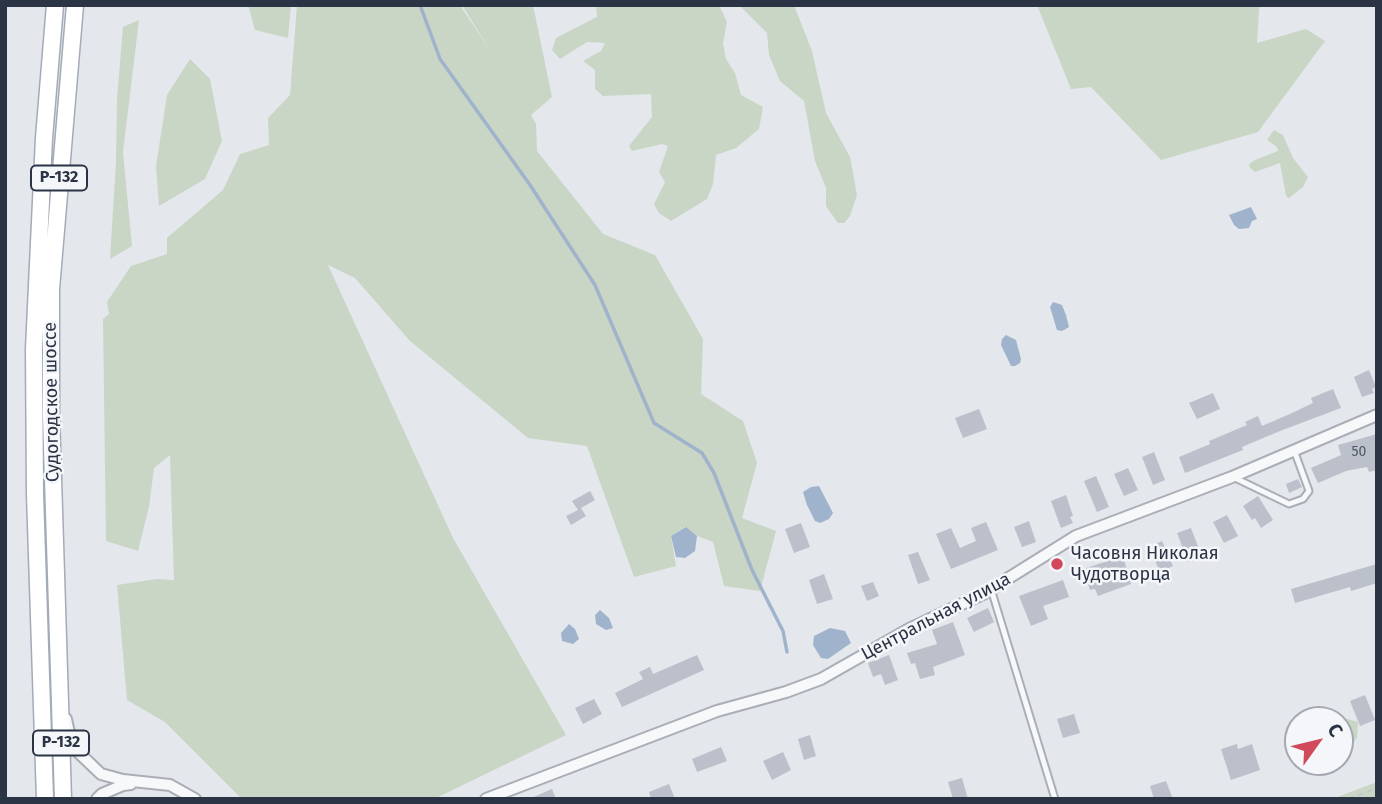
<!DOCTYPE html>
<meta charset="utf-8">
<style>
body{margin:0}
#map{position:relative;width:1382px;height:804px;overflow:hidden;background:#e4e7ec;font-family:"Fira Sans",sans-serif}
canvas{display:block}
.frame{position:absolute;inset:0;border:7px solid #2b3445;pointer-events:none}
.north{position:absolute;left:1284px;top:706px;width:70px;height:70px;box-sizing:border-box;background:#f4f6f9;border:2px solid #a4a8b1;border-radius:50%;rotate:56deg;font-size:19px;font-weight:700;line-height:28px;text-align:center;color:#2b3445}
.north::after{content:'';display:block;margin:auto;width:24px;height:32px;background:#d1495b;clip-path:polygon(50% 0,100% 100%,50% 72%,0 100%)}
</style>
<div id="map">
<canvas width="1382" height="804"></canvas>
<div class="frame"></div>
<div class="north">С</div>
</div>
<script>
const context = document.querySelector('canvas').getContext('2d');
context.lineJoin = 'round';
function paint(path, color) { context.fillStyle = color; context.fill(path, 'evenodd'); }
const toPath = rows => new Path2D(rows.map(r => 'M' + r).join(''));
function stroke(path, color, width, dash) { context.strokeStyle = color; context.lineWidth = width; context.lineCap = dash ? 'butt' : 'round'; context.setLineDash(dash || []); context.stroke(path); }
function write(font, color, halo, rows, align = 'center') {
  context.font = font + ' "Fira Sans",sans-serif'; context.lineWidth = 5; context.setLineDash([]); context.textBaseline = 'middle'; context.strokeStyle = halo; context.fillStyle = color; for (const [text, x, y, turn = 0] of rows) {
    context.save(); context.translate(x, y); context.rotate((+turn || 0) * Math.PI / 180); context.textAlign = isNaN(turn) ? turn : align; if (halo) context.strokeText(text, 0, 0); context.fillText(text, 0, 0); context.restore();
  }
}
paint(toPath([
 [248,5,291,5,288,38,255,30],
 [297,5,460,5,491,52,462,5,533,5,552,97,531,115,536,124,537,151,603,234,655,255,703,339,701,394,743,421,757,463,742,518,776,531,760,591,724,586,713,542,697,536,685,527,671,536,676,566,634,577,587,446,528,438,410,341,355,278,328,265,453,538,566,735,434,799,242,799,165,722,127,700,117,585,157,579,174,580,170,455,154,468,149,507,138,551,106,541,103,319,109,314,107,302,131,266,167,254,167,238,223,190,240,154,269,145,268,118,290,95],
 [596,5,719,5,727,22,723,43,726,59,735,73,741,95,763,107,759,129,736,148,716,155,713,184,707,199,671,221,659,213,654,204,665,182,659,172,668,146,662,144,632,151,629,146,652,117,651,94,603,96,595,89,595,70,583,61,601,51,605,43,587,42,560,59,552,50,556,38,597,17],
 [739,5,794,5,812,51,826,113,850,157,857,195,850,216,844,223,838,223,826,206,826,188,815,161,804,101,780,81,769,55,767,33],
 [1037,5,1261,5,1259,9,1257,43,1306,29,1325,41,1258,132,1161,160,1091,87,1071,89],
 [139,20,123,152,132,246,110,259,116,161,117,99,123,27],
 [190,59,210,79,222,141,205,179,159,206,156,166,167,95],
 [1274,130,1283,135,1293,158,1308,177,1303,187,1289,198,1286,196,1280,163,1255,172,1250,168,1249,164,1255,160,1278,151,1277,147,1267,140],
 [1337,716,1358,722,1357,738,1350,746,1340,750,1340,720,1325,720],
 [1377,782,1377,799,1332,799]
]), '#c9d6c5');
paint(toPath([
 [1251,207,1257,219,1252,221,1249,228,1239,229,1234,225,1229,215],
 [1053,302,1062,305,1066,315,1069,327,1062,331,1057,330,1050,307],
 [1006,335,1016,340,1021,359,1020,363,1015,366,1011,366,1001,345,1002,339],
 [819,486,833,513,829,519,820,523,815,521,807,505,803,492,811,487],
 [686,527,697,536,695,551,685,558,676,557,671,536],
 [600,610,609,618,613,628,606,630,596,624,595,615],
 [569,624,575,629,579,639,573,644,562,641,561,633],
 [830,628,845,631,851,643,828,659,821,658,813,645,814,636]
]), '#9fb4cc');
stroke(toPath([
 [420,5,440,59,530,185,595,285,654,423,702,453,714,473,752,570,783,631,787,652]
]), '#9fb4cc', 3.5);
paint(toPath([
 [1369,370,1376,387,1372,389,1374,393,1362,397,1354,377],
 [1333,389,1341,408,1280,431,1242,447,1243,450,1185,473,1179,457,1210,444,1209,441,1247,425,1245,422,1258,416,1262,426,1292,413,1313,403,1311,398],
 [1213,393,1220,409,1197,419,1189,403],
 [979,409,987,429,963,438,955,418],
 [1377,434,1377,470,1369,472,1367,467,1346,471,1318,483,1311,468,1341,455,1338,445],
 [1154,452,1165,480,1153,485,1142,457],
 [1128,468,1138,490,1124,496,1114,474],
 [1096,476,1109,507,1097,512,1084,481],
 [1298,479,1302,487,1289,493,1286,484],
 [590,491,595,500,581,508,586,516,571,525,566,516,578,510,572,501],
 [1066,495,1073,516,1070,517,1073,523,1061,528,1051,501],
 [1258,496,1273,520,1261,528,1255,518,1252,520,1243,506],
 [1227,515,1238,536,1224,543,1213,522],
 [1029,521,1036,542,1022,547,1014,527],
 [986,522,998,550,951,569,936,534,951,528,960,548,976,541,971,528],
 [801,523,810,547,794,553,785,529],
 [1191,528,1202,557,1188,562,1177,533],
 [1162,541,1173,566,1160,572,1149,547],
 [918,552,930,580,918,584,908,555],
 [1123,556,1131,584,1098,596,1095,589,1090,590,1083,569],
 [1377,564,1377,583,1351,591,1350,587,1295,603,1291,589],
 [824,574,833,599,817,604,809,580],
 [1063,580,1069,597,1043,606,1048,619,1031,626,1019,596],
 [873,582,879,596,867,601,861,586],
 [988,608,994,622,974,632,967,618],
 [953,622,965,655,933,667,935,675,920,679,915,663,911,664,907,653,937,644,932,630],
 [697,655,704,670,622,707,615,693,643,679,639,672,650,667,653,674],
 [889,655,898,680,885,685,881,674,873,677,868,663],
 [1365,695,1375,720,1360,726,1350,701],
 [594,699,602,714,583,724,575,708],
 [1074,714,1080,733,1063,738,1057,719],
 [810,735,816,756,804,760,798,739],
 [1237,744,1238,749,1252,744,1260,770,1231,780,1221,749],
 [721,747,727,761,697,772,692,759],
 [783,752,791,770,772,780,763,761],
 [962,778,968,799,953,799,948,782],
 [1166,781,1173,799,1154,799,1150,786],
 [669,784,675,799,651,799,649,792],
 [552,789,556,799,529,799]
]), '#bbc0ca');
const lane = toPath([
 [1235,478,1289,504,1303,499,1309,491,1294,450],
 [991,589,1055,799]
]);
const street = toPath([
 [66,719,69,733,79,753,101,774,123,780,170,785,195,799],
 [97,799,102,794,123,785,131,784],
 [486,799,717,711,786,692,821,679,909,629,983,594,1076,536,1232,477,1377,415]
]);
const primary = toPath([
 [45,799,35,494,34,349,44,138,55,5],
 [63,799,51,414,51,289,75,5]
]);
stroke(lane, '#a9aeb7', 9);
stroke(street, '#a9aeb7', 14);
stroke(primary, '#a3abb8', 19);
stroke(toPath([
 [1349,799,1377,788]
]), '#c2c5cb', 2, [5, 5]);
stroke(lane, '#f7f8fa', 5);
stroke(street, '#f7f8fa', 10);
stroke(primary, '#fff', 16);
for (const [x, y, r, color] of [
 [1057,564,7,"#d1495b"]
]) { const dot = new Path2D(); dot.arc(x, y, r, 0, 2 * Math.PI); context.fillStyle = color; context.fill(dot); stroke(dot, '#f4f6f9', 2.5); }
write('14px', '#4f5766', null, [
 ["50",1359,452]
]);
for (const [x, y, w] of [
 [59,178,56],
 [61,743,56]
]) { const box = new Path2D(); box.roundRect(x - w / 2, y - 12.5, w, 25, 5); context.fillStyle = '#f4f6f9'; context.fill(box); stroke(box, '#2b3445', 2); }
write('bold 16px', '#2b3445', null, [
 ["Р-132",59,178],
 ["Р-132",61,743]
]);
write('18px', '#2b3445', '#f4f6f9', [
 ["Судогодское шоссе",52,402,-91],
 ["Центральная улица",936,617,-28]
]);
write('18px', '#2b3445', '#f4f6f9', [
 ["Часовня Николая",1071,554],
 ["Чудотворца",1071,575]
], 'left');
</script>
